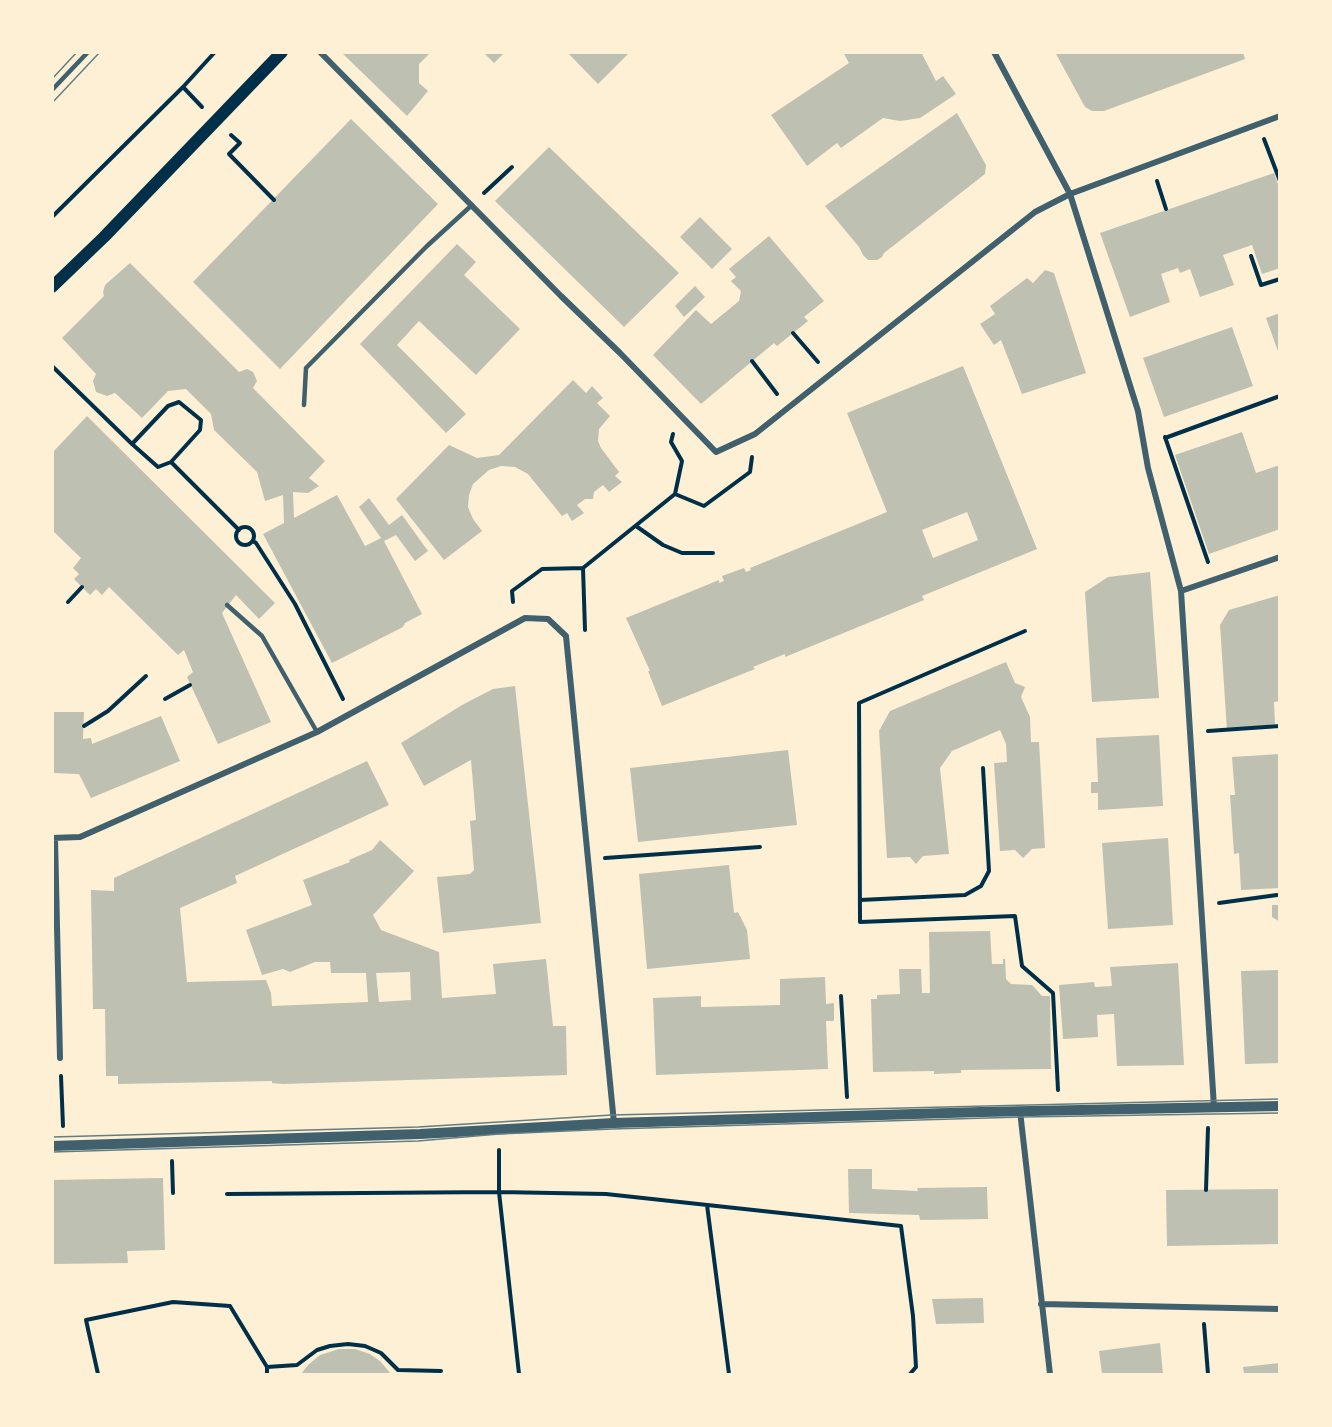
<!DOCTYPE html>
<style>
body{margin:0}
#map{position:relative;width:1332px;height:1427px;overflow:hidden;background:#fdf0d5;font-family:"Asap Condensed",sans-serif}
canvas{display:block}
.frame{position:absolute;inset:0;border:54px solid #fdf0d5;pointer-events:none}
</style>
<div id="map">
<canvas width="1332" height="1427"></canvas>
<div class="frame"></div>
</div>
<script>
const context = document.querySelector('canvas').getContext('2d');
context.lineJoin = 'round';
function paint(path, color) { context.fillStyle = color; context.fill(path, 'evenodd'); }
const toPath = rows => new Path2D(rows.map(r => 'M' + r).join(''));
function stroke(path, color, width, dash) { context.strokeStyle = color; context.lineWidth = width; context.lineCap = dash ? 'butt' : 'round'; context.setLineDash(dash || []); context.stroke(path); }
paint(toPath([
 [341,52,431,52,419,64,419,83,428,91,407,116],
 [483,52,505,52,494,63],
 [567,52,630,52,598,84],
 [843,52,921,52,936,81,943,76,956,94,920,118,900,121,883,118,841,148,837,143,807,166,771,115,849,63],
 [1055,52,1243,52,1245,59,1104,111,1092,111,1085,107],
 [957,113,986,165,985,174,884,253,882,257,877,260,868,260,863,255,859,247,825,206],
 [351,119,438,204,280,369,193,282],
 [549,147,679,273,624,327,495,201],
 [1274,173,1280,190,1280,268,1262,274,1252,245,1223,255,1234,285,1200,297,1190,269,1180,273,1178,268,1161,274,1170,302,1130,317,1100,233],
 [700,217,732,249,712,269,680,237],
 [769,236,824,301,804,317,808,321,777,346,774,343,701,404,653,355,696,310,711,324,739,301,741,291,731,281,736,277,729,269],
 [457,244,476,262,464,275,520,329,476,375,419,321,397,345,466,414,446,433,360,344],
 [130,263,239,372,247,369,253,372,257,381,253,388,325,461,309,478,319,486,308,493,293,492,294,518,337,495,365,546,381,538,359,507,369,498,389,525,402,515,428,551,415,561,396,535,384,541,422,614,405,623,403,627,332,663,263,534,284,523,283,495,265,501,257,472,214,430,211,414,186,389,168,391,142,418,115,393,107,396,96,392,93,381,96,374,62,338,104,296,103,292,105,285],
 [1045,270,1054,273,1086,373,1022,394,1001,340,994,345,980,324,995,314,990,306,1027,278,1033,283],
 [695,286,705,297,684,317,675,306],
 [1280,313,1280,354,1279,354,1266,318],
 [1232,327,1253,386,1164,417,1143,358],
 [963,366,1037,549,922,596,924,600,785,657,785,654,753,667,755,669,662,706,648,671,650,671,626,618,719,580,719,583,724,581,722,576,744,568,746,572,751,570,750,568,887,512,847,413],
 [967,512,978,540,933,558,922,530],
 [573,380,586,393,592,386,603,398,597,403,610,416,599,429,598,441,601,448,619,472,615,476,622,482,609,492,603,485,594,492,593,499,585,499,577,505,584,513,572,521,567,513,562,516,528,474,515,467,501,466,489,470,473,484,469,495,468,507,473,519,482,531,444,560,396,499,449,445,477,458,499,455],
 [87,416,275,603,259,619,236,595,222,613,271,722,218,744,187,677,193,672,184,650,178,655,109,587,102,595,96,589,90,595,74,579,79,574,73,568,81,558,52,530,52,453],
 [1242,432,1256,473,1280,465,1280,529,1209,554,1175,455],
 [1150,572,1159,698,1092,702,1085,592,1108,577],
 [1280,595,1280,701,1274,702,1275,724,1227,730,1220,625,1229,610],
 [1006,662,1015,683,1025,687,1021,697,1030,717,1031,742,1039,742,1045,848,1032,849,1023,858,1015,850,1000,851,994,763,1007,762,1006,744,1000,730,952,751,940,768,949,854,923,856,916,864,910,857,887,858,879,731,890,711],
 [515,686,541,923,443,933,437,877,470,874,474,870,470,821,476,820,471,760,424,786,401,743,462,705,493,689],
 [52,712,84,712,83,739,91,738,92,744,161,716,180,761,91,798,79,774,52,773],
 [1159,735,1163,806,1098,810,1098,793,1091,793,1091,782,1098,782,1096,738],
 [788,750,797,825,638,842,630,768],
 [1280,754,1280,888,1241,890,1239,853,1234,854,1230,795,1235,795,1232,757],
 [367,761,389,805,235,876,237,883,180,908,187,982,266,980,271,993,272,1006,368,1002,366,973,331,973,330,962,315,962,290,972,283,969,262,975,246,930,312,905,303,880,350,862,349,860,372,850,380,840,414,871,373,915,381,930,439,952,442,998,496,994,493,964,546,959,553,1026,566,1026,567,1075,283,1084,272,1083,272,1081,118,1084,118,1076,106,1076,105,1009,93,1009,91,890,114,891,114,878],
 [410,972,411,1000,379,1002,376,973],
 [1168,838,1173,925,1108,929,1102,843],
 [729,865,734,913,738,912,747,930,750,959,647,969,639,874],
 [1272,905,1280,905,1280,922,1272,917],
 [990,931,992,964,1003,964,1003,959,1005,959,1006,979,1011,984,1032,985,1042,996,1050,996,1051,1069,961,1070,961,1073,934,1074,934,1071,873,1072,871,999,877,999,877,995,900,994,899,969,921,969,922,993,930,993,929,932],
 [1178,963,1184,1065,1117,1066,1114,1014,1097,1015,1098,1037,1063,1039,1059,985,1094,982,1095,987,1112,986,1110,967],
 [1280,970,1280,1063,1245,1064,1241,971],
 [825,977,826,1004,834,1003,834,1021,826,1021,828,1069,656,1075,653,998,701,996,701,1007,780,1005,780,979],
 [848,1169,872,1169,872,1189,918,1191,917,1188,987,1187,988,1219,920,1220,919,1215,849,1213],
 [163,1178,165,1250,127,1251,128,1263,52,1264,52,1180],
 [1280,1189,1280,1244,1167,1246,1166,1190],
 [983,1298,984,1323,936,1324,932,1299],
 [1160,1343,1163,1374,1102,1374,1099,1351],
 [339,1349,355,1349,370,1354,380,1361,391,1374,301,1374,308,1365,320,1355],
 [1280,1363,1280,1374,1244,1374,1243,1367]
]), '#bec0b2');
stroke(toPath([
 [183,87,202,107],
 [231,135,240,143,229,154,274,200],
 [1264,139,1280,181],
 [1157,181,1166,209],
 [484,193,512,167],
 [52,217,183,87,215,52],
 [1251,256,1261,285,1280,279],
 [793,333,818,362],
 [752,361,777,394],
 [52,366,132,444,158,467,171,462,200,430,201,420,179,402,168,406,132,444],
 [1165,437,1208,562],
 [1165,438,1280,396],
 [171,462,239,530],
 [675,494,704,506,750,472,752,457],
 [636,526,663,545,682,553,713,553],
 '236 536a9 9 0 1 1 18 0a9 9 0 1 1-18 0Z',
 [253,541,256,543,295,604,343,699],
 [583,568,585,630],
 [68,602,82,587],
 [513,602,512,591,542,569,583,568,675,494,682,461,671,442,673,434],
 [1025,631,859,703,860,922,1015,916,1022,966,1053,993,1058,1090],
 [165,699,190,685],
 [84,726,108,711,146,676],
 [1208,731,1280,726],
 [605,858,760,847],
 [860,900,965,895,981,886,989,871,983,768],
 [1219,903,1277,895],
 [841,996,847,1097],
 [61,1076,63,1126],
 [499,1150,499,1192,519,1374],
 [172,1161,173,1193],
 [1206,1190,1208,1128],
 [227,1194,499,1192,606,1194,901,1226,913,1316,916,1367,910,1374],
 [707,1205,729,1374],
 [1204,1324,1208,1374],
 [267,1367,297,1365,317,1350,330,1346,348,1344,365,1346,381,1353,398,1370,441,1371],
 [98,1374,86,1320,173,1302,230,1306,267,1367,267,1374]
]), '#003049', 4);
stroke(toPath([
 [52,90,88,52],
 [304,405,306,368,427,246,472,205],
 [227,605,262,636,317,732]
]), '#3f606c', 4.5);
stroke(toPath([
 [320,52,561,296,620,353,716,452,755,434,1035,212,1070,194,1280,116],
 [994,52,1070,194,1138,411,1148,468,1181,591,1214,1107],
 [1181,591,1280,557],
 [52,838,80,837,317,732,525,618,548,619,566,636,614,1123],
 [55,838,60,1058],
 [1020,1111,1050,1374],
 [1041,1304,1280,1309]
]), '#3f606c', 6);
stroke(toPath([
 [52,1146,420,1134,614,1123,981,1112,1280,1106]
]), '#3f606c', 10);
stroke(toPath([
 [52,287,104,237,282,52]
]), '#003049', 12);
stroke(toPath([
 [52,79,77,52],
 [52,103,100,52],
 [52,1137,418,1127,612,1115,1280,1099],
 [52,1152,418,1141,499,1134,612,1129,1021,1117,1280,1113]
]), '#657d81', 1.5);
</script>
